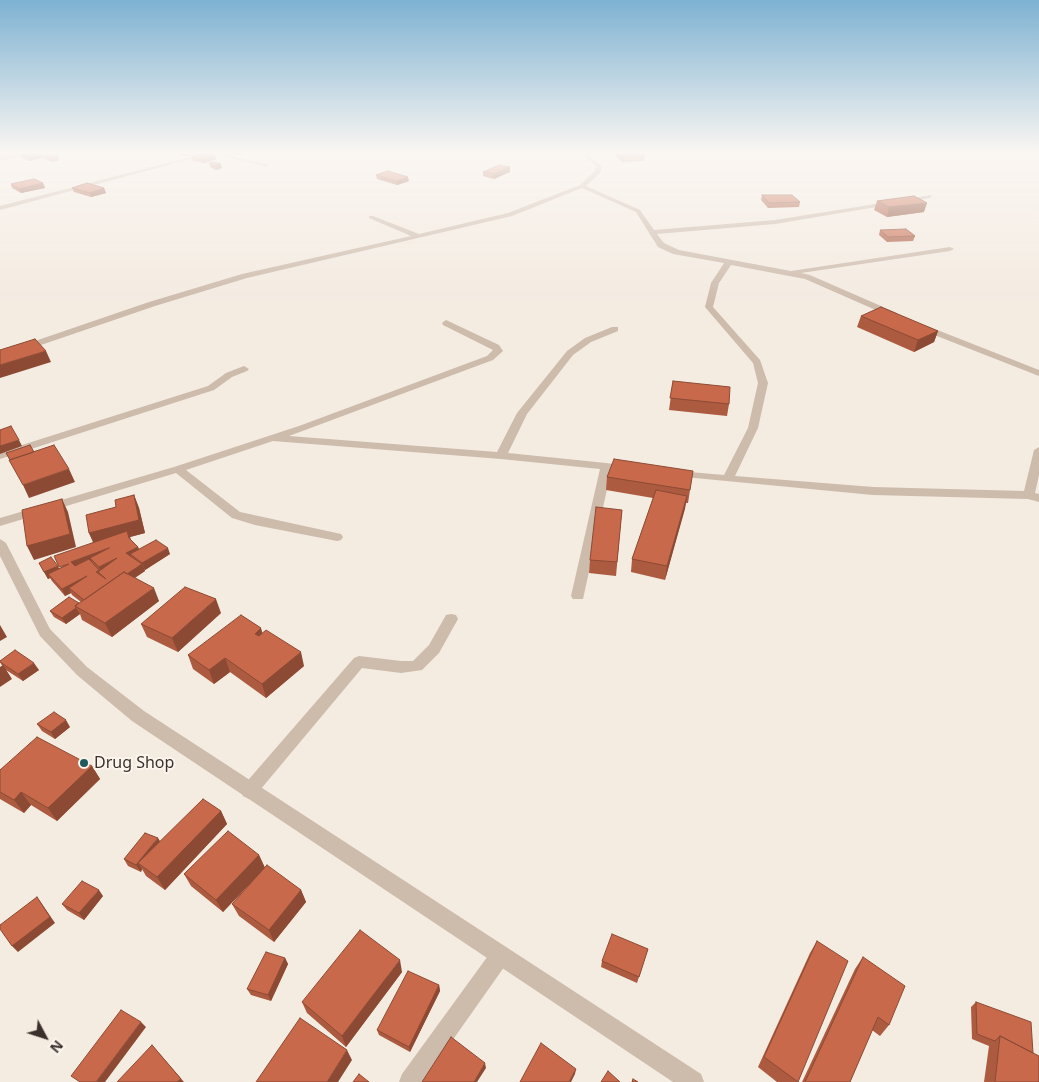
<!DOCTYPE html>
<style>
body{margin:0}
#map{position:relative;width:1039px;height:1082px;overflow:hidden;background:#f4ebe1;font-family:"Noto Sans",sans-serif}
canvas{display:block}
.north{position:absolute;left:20px;top:1012px;width:50px;height:50px;-webkit-text-stroke:4px #fbf5ee;paint-order:stroke;rotate:130deg;font-size:14px;font-weight:700;line-height:20px;text-align:center;color:#3b302b}
.north::after{content:'';display:block;margin:auto;width:18px;height:22px;background:#3b302b;clip-path:polygon(50% 0,100% 100%,50% 72%,0 100%)}
</style>
<div id="map">
<canvas width="1039" height="1082"></canvas>
<div class="north">N</div>
</div>
<script>
const context = document.querySelector('canvas').getContext('2d');
context.lineJoin = 'round';
const toPath = rows => new Path2D(rows.map(r => 'M' + r).join(''));
function paint(path, color) { context.fillStyle = color; context.fill(path, 'evenodd'); }
function stroke(path, color, width, dash) { context.strokeStyle = color; context.lineWidth = width; context.lineCap = dash ? 'butt' : 'round'; context.setLineDash(dash || []); context.stroke(path); }
function write(font, color, halo, rows, align = 'center') {
  context.font = font + ' "Noto Sans",sans-serif'; context.lineWidth = 4; context.setLineDash([]); context.textBaseline = 'middle'; context.strokeStyle = halo; context.fillStyle = color; for (const [text, x, y, turn = 0] of rows) {
    context.save(); context.translate(x, y); context.rotate((+turn || 0) * Math.PI / 180); context.textAlign = isNaN(turn) ? turn : align; if (halo) context.strokeText(text, 0, 0); context.fillText(text, 0, 0); context.restore();
  }
}
paint(toPath([
 [21,154,31,154,0,161,0,157,21,154],
 [202,154,210,154,0,210,0,206,202,154],
 [213,154,222,154,270,165,267,167,213,154],
 [581,154,587,154,602,166,600,173,586,186,640,210,654,230,775,220,932,195,930,198,775,224,657,234,664,243,679,250,791,271,950,247,954,249,950,251,801,273,810,275,897,313,897,317,894,318,805,279,731,265,719,283,713,307,760,360,768,383,758,428,735,476,873,487,1024,491,1034,450,1039,447,1039,475,1035,493,1039,494,1039,502,1028,499,873,495,674,476,672,474,678,471,724,475,748,428,758,383,753,363,705,307,711,283,724,263,673,254,658,247,636,212,582,188,512,216,247,278,155,306,0,359,0,353,149,302,242,274,411,236,369,218,369,216,373,216,419,234,508,213,580,185,595,171,596,166,581,154],
 [446,320,499,345,503,351,493,360,289,436,497,452,517,413,567,351,585,338,612,327,618,327,618,331,591,342,573,355,527,414,508,453,606,463,628,466,634,469,628,472,611,471,583,599,573,599,571,596,600,469,501,459,273,441,186,470,240,512,341,534,343,537,341,540,337,541,255,525,232,518,176,473,0,526,0,518,174,467,299,426,487,356,493,350,443,325,442,323,446,320],
 [922,324,1039,370,1039,376,919,329,918,327,922,324],
 [244,366,249,369,247,371,232,377,214,390,0,459,0,452,208,386,226,373,244,366],
 [451,614,456,615,458,619,439,653,422,670,401,673,362,668,255,796,249,799,243,796,241,791,243,786,354,658,359,656,401,661,413,661,429,645,446,615,451,614],
 [500,946,507,949,510,956,507,963,423,1082,399,1082,402,1074,493,949,500,946]
]), '#cdbbac');
paint(toPath([
 [0,539,6,543,50,629,87,667,144,711,701,1074,704,1082,673,1082,132,721,77,675,40,636,0,556,0,539]
]), '#cdbbac');
paint(toPath([
 [20,154,52,154,58,156,59,160,52,162,42,158,29,161,21,158],
 [175,154,194,154,183,156],
 [614,154,645,154,644,161,622,162],
 [191,157,216,159,204,163,193,161],
 [214,162,222,168,216,170,210,167,209,163],
 [510,167,510,172,494,179,483,176,483,172],
 [376,175,409,181,397,185,377,179],
 [43,183,45,188,21,193,12,188,11,184],
 [72,188,104,188,106,193,91,197,74,192],
 [762,195,800,202,799,207,768,208,761,200],
 [877,201,924,212,887,217,874,210],
 [880,230,915,236,913,241,887,242,879,235],
 [861,316,938,331,934,342,914,352,857,327],
 [673,381,729,404,727,416,669,410],
 [693,471,688,503,686,503,665,580,631,572,632,559,653,498,606,490,607,477],
 [134,495,139,508,145,533,130,537,131,540,138,547,139,549,170,554,145,570,144,569,145,571,135,578,159,601,112,637,82,620,80,614,66,624,54,617,50,611,79,603,81,602,72,595,71,593,65,596,52,581,50,578,48,579,39,563,59,569,93,542,89,533,116,507],
 [622,510,616,576,589,573,590,560],
 [221,613,178,652,147,637,141,624],
 [263,633,304,666,266,698,230,672,214,684,193,669,188,655],
 [0,661,39,670,23,681,6,670,12,679,1,664],
 [37,724,70,727,55,739,42,731],
 [92,766,100,779,57,821,31,805,24,813,0,799,0,770],
 [221,811,227,824,165,890,146,876,142,869,141,872,128,866,124,859],
 [259,855,265,868,301,890,306,902,274,942,239,916,232,904,259,874,223,912,191,886,184,874],
 [103,896,84,920,67,910,62,904],
 [817,941,798,1082,777,1082,758,1067,810,953],
 [648,949,637,983,601,967,602,961],
 [863,957,889,1025,880,1036,872,1030,850,1082,802,1082,855,969],
 [285,958,288,964,271,1001,251,995,247,989],
 [402,972,346,1047,307,1013,302,1002],
 [439,985,440,991,410,1052,379,1035,377,1030],
 [976,1002,1033,1053,1039,1082,984,1082,989,1046,972,1039,971,1007]
]), '#ac5a40');
paint(toPath([
 [40,154,42,158,29,161,27,156],
 [182,154,194,154,183,156],
 [215,155,216,159,204,163,203,159],
 [58,156,59,160,52,162,51,157],
 [221,164,222,168,216,170,215,165],
 [510,167,510,172,494,179,494,174],
 [408,177,409,181,397,185,397,181],
 [43,183,45,188,21,193,19,189],
 [104,188,106,193,91,197,90,193],
 [927,203,924,212,887,217,889,207],
 [938,331,934,342,914,352,918,340],
 [46,351,51,362,0,378,0,365],
 [19,440,22,446,0,454,0,446],
 [69,469,75,482,29,498,23,485],
 [134,495,139,508,145,533,130,537,132,545,129,537,95,546,89,533],
 [687,496,685,509,665,580,667,566],
 [62,499,68,512,76,547,34,560,27,546],
 [138,547,141,554,130,554,132,558,126,553],
 [109,548,90,558,92,562,74,569,71,562],
 [168,548,170,554,145,570,142,563],
 [117,558,102,574,99,567],
 [142,564,145,571,89,607,85,601],
 [58,566,61,573,48,574,50,578,48,579,44,572],
 [87,576,69,588,71,593,65,596,62,589],
 [154,588,159,601,112,637,105,623],
 [216,599,221,613,178,652,172,638],
 [76,608,80,614,66,624,62,618],
 [0,625,7,637,0,641],
 [261,628,265,642,255,634],
 [301,652,304,666,266,698,262,684],
 [225,658,230,672,214,684,209,670],
 [34,663,39,670,23,681,18,674],
 [3,665,12,679,0,687,0,667],
 [66,720,70,727,55,739,51,732],
 [92,766,100,779,57,821,48,808],
 [21,792,31,805,24,813,14,800],
 [221,811,227,824,165,890,157,877],
 [158,838,162,844,138,863,142,869,141,872,136,865],
 [259,855,265,868,223,912,216,900],
 [99,890,103,896,84,920,79,913],
 [301,890,306,902,274,942,269,930],
 [37,897,42,904,55,923,18,952,12,946],
 [285,958,288,964,271,1001,268,995],
 [400,960,402,972,346,1047,342,1036],
 [439,985,440,991,410,1052,409,1047],
 [141,1022,146,1027,105,1082,96,1082],
 [152,1045,184,1082,177,1082],
 [347,1050,352,1060,338,1082,327,1082],
 [485,1063,486,1068,477,1082,474,1082],
 [576,1069,575,1074,571,1082,569,1082]
]), '#8c4a34');
const building = toPath([
 [20,154,39,154,27,156,20,154],
 [41,154,52,154,58,156,51,157,41,154],
 [201,154,208,154,215,155,203,159,191,157,201,154],
 [214,162,221,164,215,165,209,163,214,162],
 [499,165,510,167,494,174,483,172,499,165],
 [388,171,408,177,397,181,376,175,388,171],
 [34,179,43,183,19,189,11,184,34,179],
 [87,183,104,188,90,193,72,188,87,183],
 [762,195,792,195,800,202,769,203,762,195],
 [914,196,927,203,889,207,877,201,914,196],
 [906,229,915,236,888,237,880,230,906,229],
 [881,307,938,331,918,340,861,316,881,307],
 [35,339,46,351,0,365,0,350,35,339],
 [673,381,730,387,729,404,670,398,673,381],
 [11,426,19,440,0,446,0,430,11,426],
 [30,445,34,452,10,460,6,453,30,445],
 [54,445,69,469,23,485,9,460,54,445],
 [614,459,693,471,690,490,607,477,614,459],
 [656,490,687,496,667,566,632,559,656,490],
 [134,495,139,520,89,533,86,515,116,507,115,500,134,495],
 [62,499,70,534,27,546,22,510,62,499],
 [596,507,622,510,617,562,590,560,596,507],
 [127,531,129,538,138,547,126,553,142,564,127,574,124,572,84,600,69,588,87,576,62,589,48,574,69,564,59,567,54,556,127,531],
 [109,548,90,558,99,567,117,558,98,572,106,579,96,572,99,570,89,559,75,566,71,562,109,548],
 [156,540,168,548,142,563,130,554,156,540],
 [51,557,58,566,44,572,39,563,51,557],
 [124,572,154,588,105,623,75,606,124,572],
 [185,587,216,599,172,638,141,624,185,587],
 [69,597,79,603,75,606,76,608,62,618,50,611,69,597],
 [241,615,261,628,255,634,259,636,266,630,301,652,262,684,225,658,209,670,188,655,241,615],
 [15,650,34,663,18,674,0,662,0,661,15,650],
 [54,712,66,720,51,732,37,724,54,712],
 [37,737,92,766,48,808,21,792,14,800,0,792,0,770,37,737],
 [203,799,221,811,157,877,138,863,203,799],
 [228,831,259,855,216,900,184,874,228,831],
 [145,833,158,838,136,865,124,859,145,833],
 [267,865,301,890,269,930,232,904,267,865],
 [82,881,99,890,79,913,62,904,82,881],
 [37,897,50,917,12,946,0,929,0,925,37,897],
 [360,930,400,960,342,1036,302,1002,360,930],
 [612,934,648,949,639,977,602,961,612,934],
 [817,941,848,961,798,1082,764,1057,817,941],
 [266,952,285,958,268,995,247,989,266,952],
 [863,957,905,986,889,1025,878,1017,850,1082,805,1082,863,957],
 [408,971,439,985,409,1047,377,1030,408,971],
 [976,1002,1031,1022,1033,1053,1000,1036,995,1041,977,1034,976,1002],
 [121,1010,141,1022,96,1082,80,1082,71,1076,121,1010],
 [300,1018,347,1050,327,1082,256,1082,300,1018],
 [1000,1036,1039,1056,1039,1082,995,1082,1000,1036],
 [451,1037,485,1063,474,1082,422,1082,451,1037],
 [541,1043,576,1069,569,1082,520,1082,541,1043],
 [152,1045,181,1079,177,1082,117,1082,152,1045],
 [608,1071,620,1082,601,1082,608,1071],
 [359,1074,369,1082,353,1082,359,1074],
 [633,1079,638,1082,632,1082,633,1079]
]);
paint(building, '#c8694b');
stroke(building, '#8c4a34', 1);
const sky = context.createLinearGradient(0, 0, 0, 305);
sky.addColorStop(0, '#7eb2d2');
sky.addColorStop(0.5, '#faf6f2');
sky.addColorStop(1, '#faf6f200');
context.fillStyle = sky;
context.fillRect(0, 0, 1039, 305);
for (const [x, y, r, color] of [
 [84,763,5,"#1f5a5e"]
]) { const dot = new Path2D(); dot.arc(x, y, r, 0, 2 * Math.PI); context.fillStyle = color; context.fill(dot); stroke(dot, '#fbf5ee', 2); }
write('16px', '#3b302b', '#fbf5ee', [
 ["Drug Shop",94,763]
], 'left');
</script>
